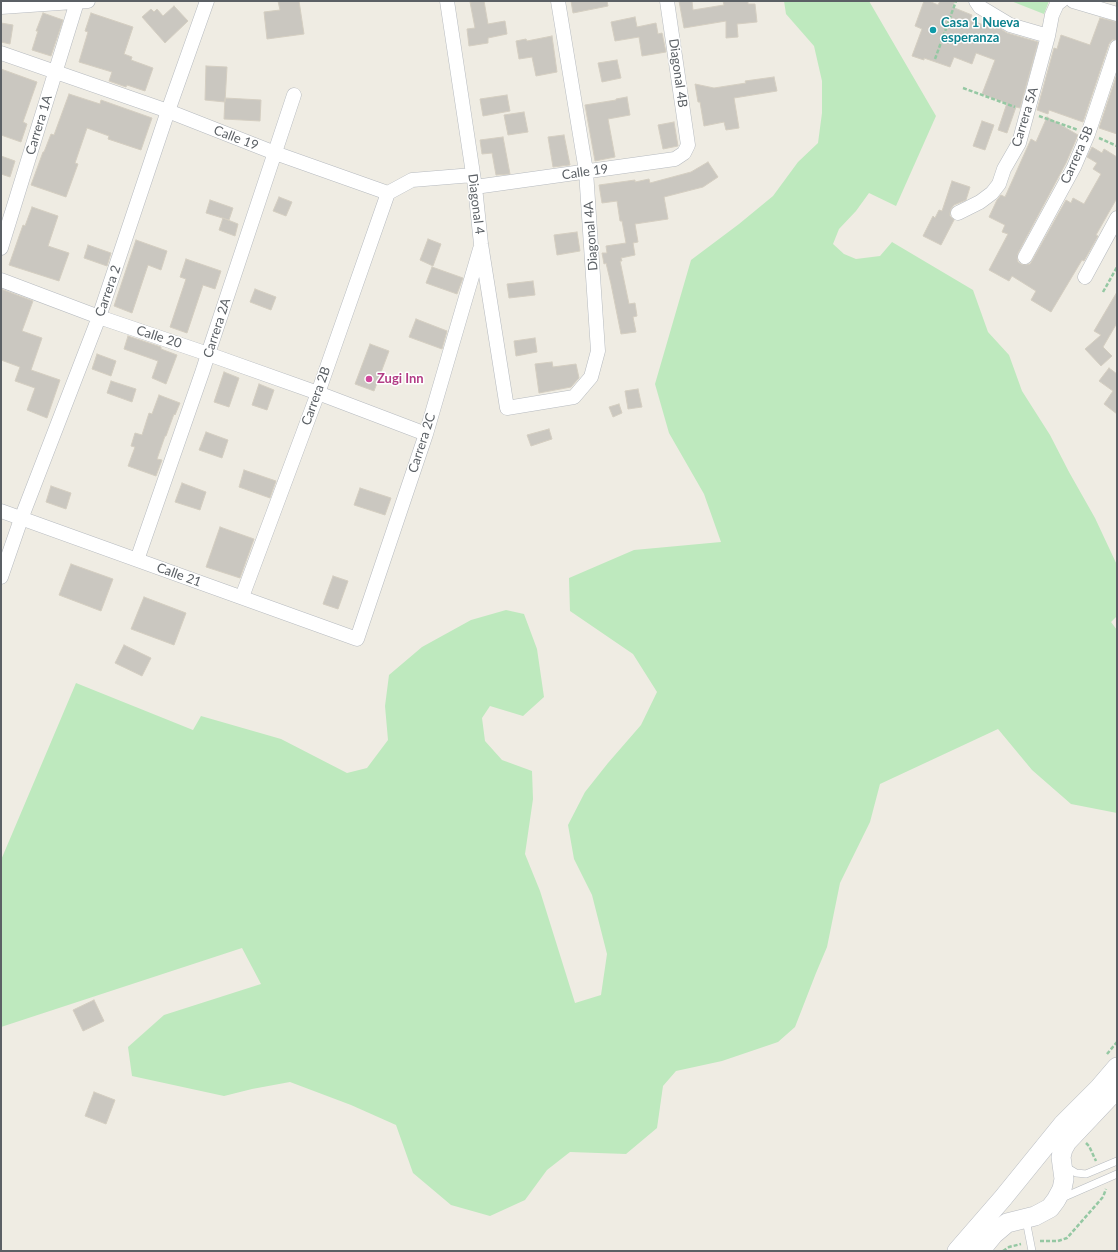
<!DOCTYPE html>
<style>
body{margin:0}
#map{position:relative;width:1118px;height:1252px;overflow:hidden;background:#efece3;font-family:Lato,sans-serif}
canvas{display:block}
.frame{position:absolute;inset:0;border:2px solid #5b6065;pointer-events:none}
</style>
<div id="map">
<canvas width="1118" height="1252"></canvas>
<div class="frame"></div>
</div>
<script>
const context = document.querySelector('canvas').getContext('2d');
context.lineJoin = 'round';
function paint(path, color) { context.fillStyle = color; context.fill(path, 'evenodd'); }
const toPath = rows => new Path2D(rows.map(r => 'M' + r).join(''));
function stroke(path, color, width, dash) { context.strokeStyle = color; context.lineWidth = width; context.lineCap = dash ? 'butt' : 'round'; context.setLineDash(dash || []); context.stroke(path); }
function write(font, color, halo, rows, align = 'center') {
  context.font = font + ' Lato,sans-serif'; context.lineWidth = 3; context.setLineDash([]); context.textBaseline = 'middle'; context.strokeStyle = halo; context.fillStyle = color; for (const [text, x, y, turn = 0] of rows) {
    context.save(); context.translate(x, y); context.rotate((+turn || 0) * Math.PI / 180); context.textAlign = isNaN(turn) ? turn : align; if (halo) context.strokeText(text, 0, 0); context.fillText(text, 0, 0); context.restore();
  }
}
paint(toPath([
 [784,1,869,1,936,116,896,206,869,193,856,211,839,229,833,244,844,254,856,259,880,256,892,242,973,290,988,332,1009,355,1022,391,1050,435,1069,472,1095,518,1117,565,1117,616,1111,622,1117,630,1117,813,1071,804,1032,770,998,729,880,784,870,822,840,883,827,947,816,973,795,1027,778,1042,722,1061,676,1071,663,1086,657,1128,626,1154,570,1152,547,1170,525,1200,490,1216,451,1205,413,1173,396,1125,351,1105,290,1082,252,1089,224,1096,132,1076,128,1047,164,1015,261,984,242,948,1,1027,1,860,76,683,193,730,201,716,281,739,347,773,367,768,388,740,385,706,389,675,422,647,471,620,506,610,524,614,537,649,544,697,523,716,490,706,482,718,485,741,502,760,532,771,533,799,525,854,540,891,575,1003,601,995,607,954,592,895,574,859,568,825,585,792,608,763,641,725,657,692,633,654,570,611,569,578,634,550,721,542,704,494,669,433,655,384,691,260,739,224,773,196,798,162,818,143,822,113,822,81,814,46,786,14],
 [1011,1,1049,1,1044,14]
]), '#bee9be');
const building = toPath([
 [278,1,299,1,304,34,267,39,264,12,280,10,278,1],
 [477,1,484,1,488,24,505,21,507,34,488,38,488,43,469,46,467,29,475,28,470,2,477,1],
 [571,1,607,1,608,6,573,13,571,1],
 [679,1,692,1,693,10,724,5,723,1,748,1,748,4,755,4,757,22,737,24,738,37,726,38,726,21,684,28,679,1],
 [924,1,929,1,938,5,940,1,955,1,952,7,972,15,970,20,995,29,996,26,1007,33,1038,42,1020,108,1016,107,1007,133,998,130,1007,103,982,94,995,60,976,53,972,64,954,57,950,67,924,58,924,60,912,56,922,29,915,26,924,1],
 [174,6,188,21,165,43,142,17,151,9,154,12,157,9,163,16,174,6],
 [43,13,63,20,51,56,32,50,38,31,36,31,43,13],
 [91,13,133,27,124,54,132,57,131,60,153,68,145,91,127,85,126,87,109,81,112,72,79,62,88,32,85,31,91,13],
 [635,17,637,27,656,23,658,34,662,33,666,52,642,56,639,37,615,41,611,22,635,17],
 [1100,18,1117,22,1117,39,1112,40,1109,44,1083,122,1049,110,1048,114,1037,110,1054,48,1057,49,1061,35,1090,45,1100,18],
 [1,23,13,25,10,44,1,42,1,23],
 [552,36,557,72,536,76,532,57,519,59,516,41,526,39,527,41,552,36],
 [617,60,621,78,602,82,598,63,617,60],
 [206,66,227,67,225,102,205,100,206,66],
 [1,69,37,82,23,122,27,124,21,142,1,135,1,69],
 [1117,74,1117,134,1099,128,1117,74],
 [774,77,777,91,734,98,739,128,726,130,724,122,704,126,700,102,698,102,695,84,714,88,746,83,745,81,774,77],
 [69,94,100,104,101,100,152,118,141,150,108,139,109,136,87,128,75,163,78,164,66,197,31,185,43,152,44,152,51,134,54,135,69,94],
 [507,95,510,111,483,116,480,99,507,95],
 [627,97,630,115,608,119,615,157,595,161,585,105,616,100,616,99,627,97],
 [225,98,261,100,260,121,224,119,225,98],
 [524,112,528,132,508,135,504,115,524,112],
 [1047,117,1078,135,1066,163,1018,253,1017,258,1018,262,1021,264,1026,265,1030,264,1032,261,1066,200,1071,203,1073,198,1084,204,1101,174,1093,169,1097,163,1087,157,1092,147,1102,153,1104,149,1117,157,1117,198,1096,235,1098,236,1084,261,1082,260,1051,312,1031,300,1036,291,1012,276,1009,281,989,270,1008,234,1002,232,1005,225,989,217,997,200,1001,195,1005,197,1031,139,1036,142,1047,117],
 [982,121,994,125,985,150,973,146,982,121],
 [674,122,678,146,663,149,658,125,674,122],
 [564,135,570,165,553,167,548,137,564,135],
 [503,137,510,174,496,175,492,153,482,154,480,140,503,137],
 [1,156,15,161,10,177,1,174,1,156],
 [708,162,718,177,703,187,664,197,668,219,635,224,638,242,633,243,635,255,621,258,622,261,620,261,629,304,635,303,637,316,633,317,636,332,621,334,611,284,606,263,604,264,602,253,607,253,606,246,626,243,622,221,620,221,617,201,602,203,599,185,635,180,635,182,649,179,650,183,691,172,708,162],
 [952,181,970,187,966,200,954,205,951,209,950,213,950,216,954,220,941,245,923,236,933,216,935,218,939,210,942,211,952,181],
 [279,197,292,202,286,216,273,211,279,197],
 [210,200,233,208,229,220,206,213,210,200],
 [32,207,58,216,48,246,69,253,59,281,9,265,23,225,25,226,32,207],
 [223,218,238,224,235,236,219,230,223,218],
 [577,232,580,251,557,255,554,235,577,232],
 [428,239,441,244,433,266,420,260,428,239],
 [136,240,167,251,161,270,148,265,132,313,114,306,136,240],
 [88,245,111,253,107,266,84,258,88,245],
 [186,259,221,271,215,289,203,285,187,333,170,327,186,279,180,277,186,259],
 [432,267,463,278,457,294,426,283,432,267],
 [533,281,535,295,509,298,507,284,533,281],
 [1,289,33,301,22,331,42,338,31,370,60,380,47,418,27,410,35,388,15,381,20,367,1,360,1,289],
 [255,289,276,297,271,310,250,302,255,289],
 [1117,292,1117,323,1103,347,1112,356,1101,366,1085,349,1101,335,1094,331,1117,292],
 [416,319,447,331,442,349,409,337,416,319],
 [128,336,161,347,161,349,177,355,166,384,152,378,158,361,124,349,128,336],
 [535,338,537,352,516,356,514,341,535,338],
 [370,344,389,351,374,391,355,384,370,344],
 [97,354,116,361,111,376,92,369,97,354],
 [552,362,553,367,576,364,579,378,571,387,539,393,535,364,552,362],
 [1109,368,1117,374,1117,414,1104,404,1113,391,1099,381,1109,368],
 [224,372,239,378,229,407,214,402,224,372],
 [111,381,136,389,132,402,107,393,111,381],
 [259,384,274,390,267,410,252,405,259,384],
 [638,389,642,407,628,409,625,391,638,389],
 [159,395,180,403,175,415,174,414,166,436,165,436,157,459,162,460,156,476,128,466,135,447,131,446,135,433,142,435,149,413,152,414,159,395],
 [619,404,622,413,613,417,609,407,619,404],
 [549,429,552,439,531,446,527,435,549,429],
 [206,432,228,440,222,458,199,450,206,432],
 [244,470,276,481,270,498,239,487,244,470],
 [182,483,206,492,200,510,175,502,182,483],
 [51,486,71,493,66,509,46,502,51,486],
 [360,488,391,498,385,515,354,505,360,488],
 [220,527,254,539,240,578,206,567,220,527],
 [71,564,113,579,101,611,59,595,71,564],
 [333,576,348,581,338,609,323,604,333,576],
 [144,597,186,613,174,645,131,629,144,597],
 [124,645,151,658,142,676,115,663,124,645],
 [94,1000,104,1021,83,1031,73,1010,94,1000],
 [94,1092,115,1100,106,1124,85,1116,94,1092]
]);
paint(building, '#cac7c0');
stroke(building, '#d4cec1', 1);
const lane = toPath([
 [1066,1167,1076,1173,1086,1174,1117,1161],
 [1062,1198,1117,1174],
 [1026,1220,1032,1251]
]);
const street = toPath([
 [447,1,475,187,481,244,507,408,574,397,591,377,598,351,586,171,558,1],
 [976,1,980,7,1010,25,1048,36],
 [1073,1,1117,14],
 [1,7,88,1],
 [1,53,168,111,275,153,388,193,412,180,473,175],
 [475,187,675,159,684,153,688,145,667,1],
 [958,213,980,202,992,193,999,184,1004,169,1019,143,1048,36,1052,15,1057,4,1061,1],
 [1,248,77,2],
 [1025,257,1074,167,1088,134,1117,47],
 [1085,277,1117,218],
 [1,280,99,317,208,354,318,393,426,434],
 [1,511,357,639,426,434,480,249],
 [137,560,203,370,208,354,294,95],
 [1,577,21,519,99,317,168,111,207,1],
 [242,597,318,393,388,193]
]);
const secondary = toPath([
 [957,1251,1003,1198,1063,1124,1099,1088,1117,1067],
 [980,1251,994,1234,1007,1223,1035,1216,1050,1208,1056,1200,1062,1189,1064,1179,1061,1157,1063,1149,1067,1142,1117,1089]
]);
stroke(lane, '#b6babf', 8);
stroke(street, '#b6babf', 15);
stroke(secondary, '#b7bbc1', 20);
stroke(toPath([
 [935,59,956,1],
 [963,88,1015,107],
 [1039,116,1078,130],
 [1099,138,1117,146],
 [1103,292,1117,267],
 [1107,1054,1117,1042],
 [1086,1143,1089,1146,1096,1161],
 [1040,1241,1058,1241,1067,1238,1103,1197,1106,1189],
 [1003,1251,1009,1247,1021,1244]
]), '#95c8a3', 2.5, [4, 2]);
stroke(lane, '#fff', 7);
stroke(street, '#fff', 14);
stroke(secondary, '#fff', 19);
for (const [x, y, r, color] of [
 [933,30,4,"#0f9aa8"],
 [369,379,4,"#d1479c"]
]) { const dot = new Path2D(); dot.arc(x, y, r, 0, 2 * Math.PI); context.fillStyle = color; context.fill(dot); stroke(dot, '#fff', 1.5); }
write('bold 13px', '#0d838f', '#fff', [
 ["Casa 1 Nueva",941,23],
 ["esperanza",941,38]
], 'left');
write('13px', '#5b6065', '#fff', [
 ["Diagonal 4B",678,73,82],
 ["Carrera 5A",1025,117,-73],
 ["Carrera 1A",39,125,-73],
 ["Calle 19",236,138,21],
 ["Carrera 5B",1077,155,-66],
 ["Calle 19",585,172,-8],
 ["Diagonal 4",476,204,83],
 ["Diagonal 4A",591,236,-94],
 ["Carrera 2",108,291,-71],
 ["Carrera 2A",217,328,-72],
 ["Calle 20",159,337,18],
 ["Carrera 2B",316,396,-70],
 ["Carrera 2C",422,443,-72],
 ["Calle 21",179,575,20]
]);
write('bold 13px', '#b23c85', '#fff', [
 ["Zugi Inn",377,379]
], 'left');
</script>
